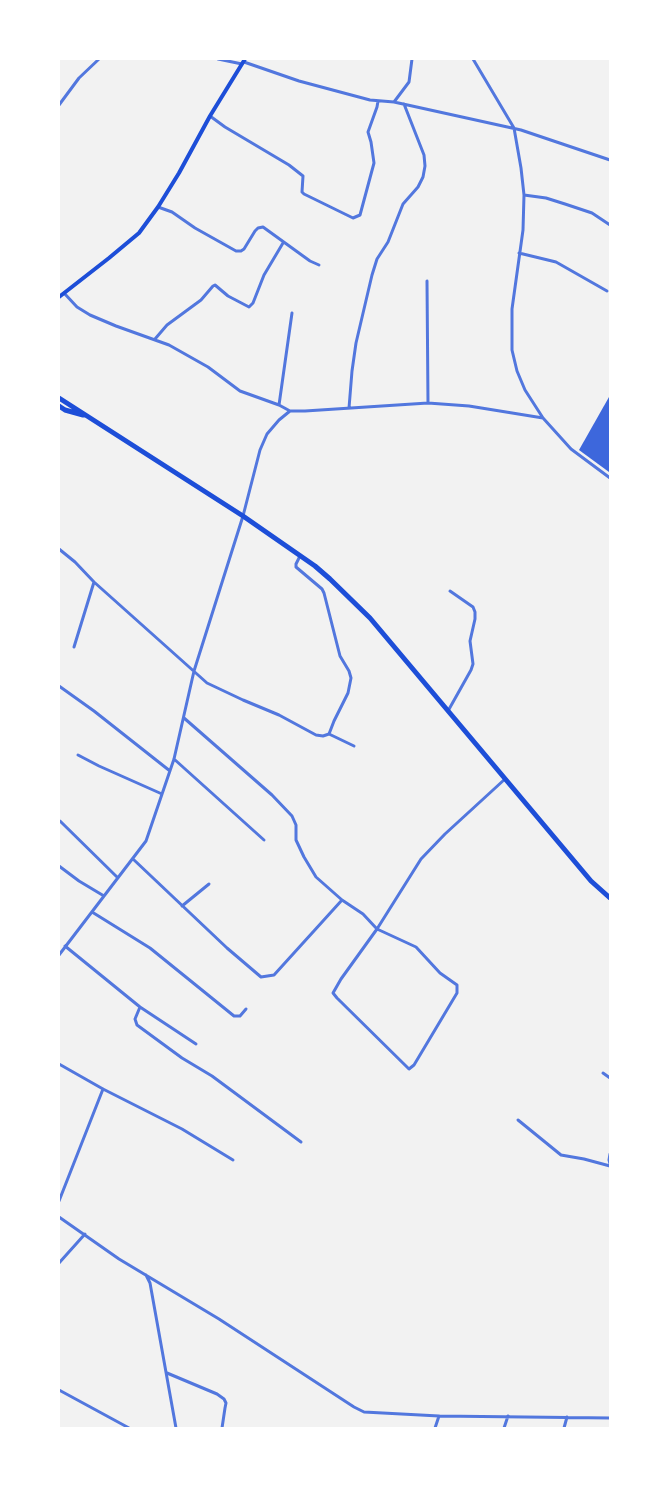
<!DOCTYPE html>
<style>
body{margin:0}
#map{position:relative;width:669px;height:1487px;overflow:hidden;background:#f2f2f2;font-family:"Roboto Condensed",sans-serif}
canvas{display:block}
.frame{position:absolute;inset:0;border:60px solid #fff;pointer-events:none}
</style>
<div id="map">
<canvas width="669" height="1487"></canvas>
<div class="frame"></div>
</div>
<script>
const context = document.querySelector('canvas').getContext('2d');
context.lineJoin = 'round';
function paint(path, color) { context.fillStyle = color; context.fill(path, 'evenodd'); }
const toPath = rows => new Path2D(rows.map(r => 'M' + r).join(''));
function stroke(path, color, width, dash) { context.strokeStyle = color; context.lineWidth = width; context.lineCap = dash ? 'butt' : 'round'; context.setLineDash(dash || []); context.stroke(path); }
paint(toPath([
 [609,397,610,398,609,472,579,450]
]), '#3d67dc');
stroke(toPath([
 [218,59,242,64],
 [473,59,514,128,521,168,524,195,523,230,512,309,512,350,517,371,525,390,543,418,571,449,610,478],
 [244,62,299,81,370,100,394,102,521,130,610,160],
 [394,102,409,82,412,59],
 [59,105,79,78,99,59],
 [210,116,225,127,289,165,303,176,302,192,304,194,353,218,360,215,374,163,371,142,368,132,377,107,378,101],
 [524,195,546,198,565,204,592,213,610,225],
 [158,207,172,212,195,228,236,251,241,251,244,249,255,231,258,228,263,227,310,261,319,265],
 [519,253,556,262,607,291],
 [427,281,428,403],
 [64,293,77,307,90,315,116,326,169,345,208,367,240,391,279,405,290,411],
 [155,339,167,325,201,300,213,286,215,285,228,296,249,307,253,303,264,275,283,243],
 [279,405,292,313],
 [349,408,352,371,356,343,372,275,377,259,388,242,403,204,418,187,423,177,425,166,424,155,404,104],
 [59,549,75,562,94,582,207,683,243,700,279,715,316,735,323,736,329,734,354,746],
 [300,556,296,564,296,567,322,589,324,593,340,656,349,671,351,678,348,693,334,721,329,734],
 [74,647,94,582],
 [59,686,94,711,170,771],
 [448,711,471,670,473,664,470,641,475,619,475,612,473,607,450,591],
 [184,718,272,795,292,816,296,825,296,840,304,857,316,877,342,900,363,914,377,929,416,947,440,973,457,985,457,993,414,1065,409,1069,337,998,333,993,341,979,377,929,421,859,445,834,505,779],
 [78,755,99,766,162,794],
 [174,759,264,840],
 [60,821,118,878],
 [133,859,227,948,261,977,274,975,342,900],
 [59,866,79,881,104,896],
 [182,906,209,884],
 [92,912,150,948,234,1016,240,1016,246,1009],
 [65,946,140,1007,196,1044],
 [59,955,146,841,174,759,194,671,243,516,260,450,267,434,279,420,290,411,305,411,428,403,469,406,543,418],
 [140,1007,135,1019,137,1025,182,1058,212,1076,301,1142],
 [59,1064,103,1089,182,1129,233,1160],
 [603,1073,610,1078],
 [518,1120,561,1155,584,1159,610,1166],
 [610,1154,609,1160,610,1164],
 [59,1201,103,1089],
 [59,1217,119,1259,219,1319,354,1407,364,1412,439,1416,610,1418],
 [59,1263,85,1234],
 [146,1275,150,1283,176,1428],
 [167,1373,217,1394,224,1399,226,1403,225,1408,222,1428],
 [59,1390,129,1428],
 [435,1428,439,1416],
 [504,1428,508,1416],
 [564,1428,567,1417]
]), '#5277de', 3);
stroke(toPath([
 [59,297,109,258,139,233,158,207,179,173,210,116,245,59]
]), '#1d4ed8', 4);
stroke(toPath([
 [59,398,243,516,315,566,330,579,370,618,591,881,610,898],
 [59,406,65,410,83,415]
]), '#1d4ed8', 5);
</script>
